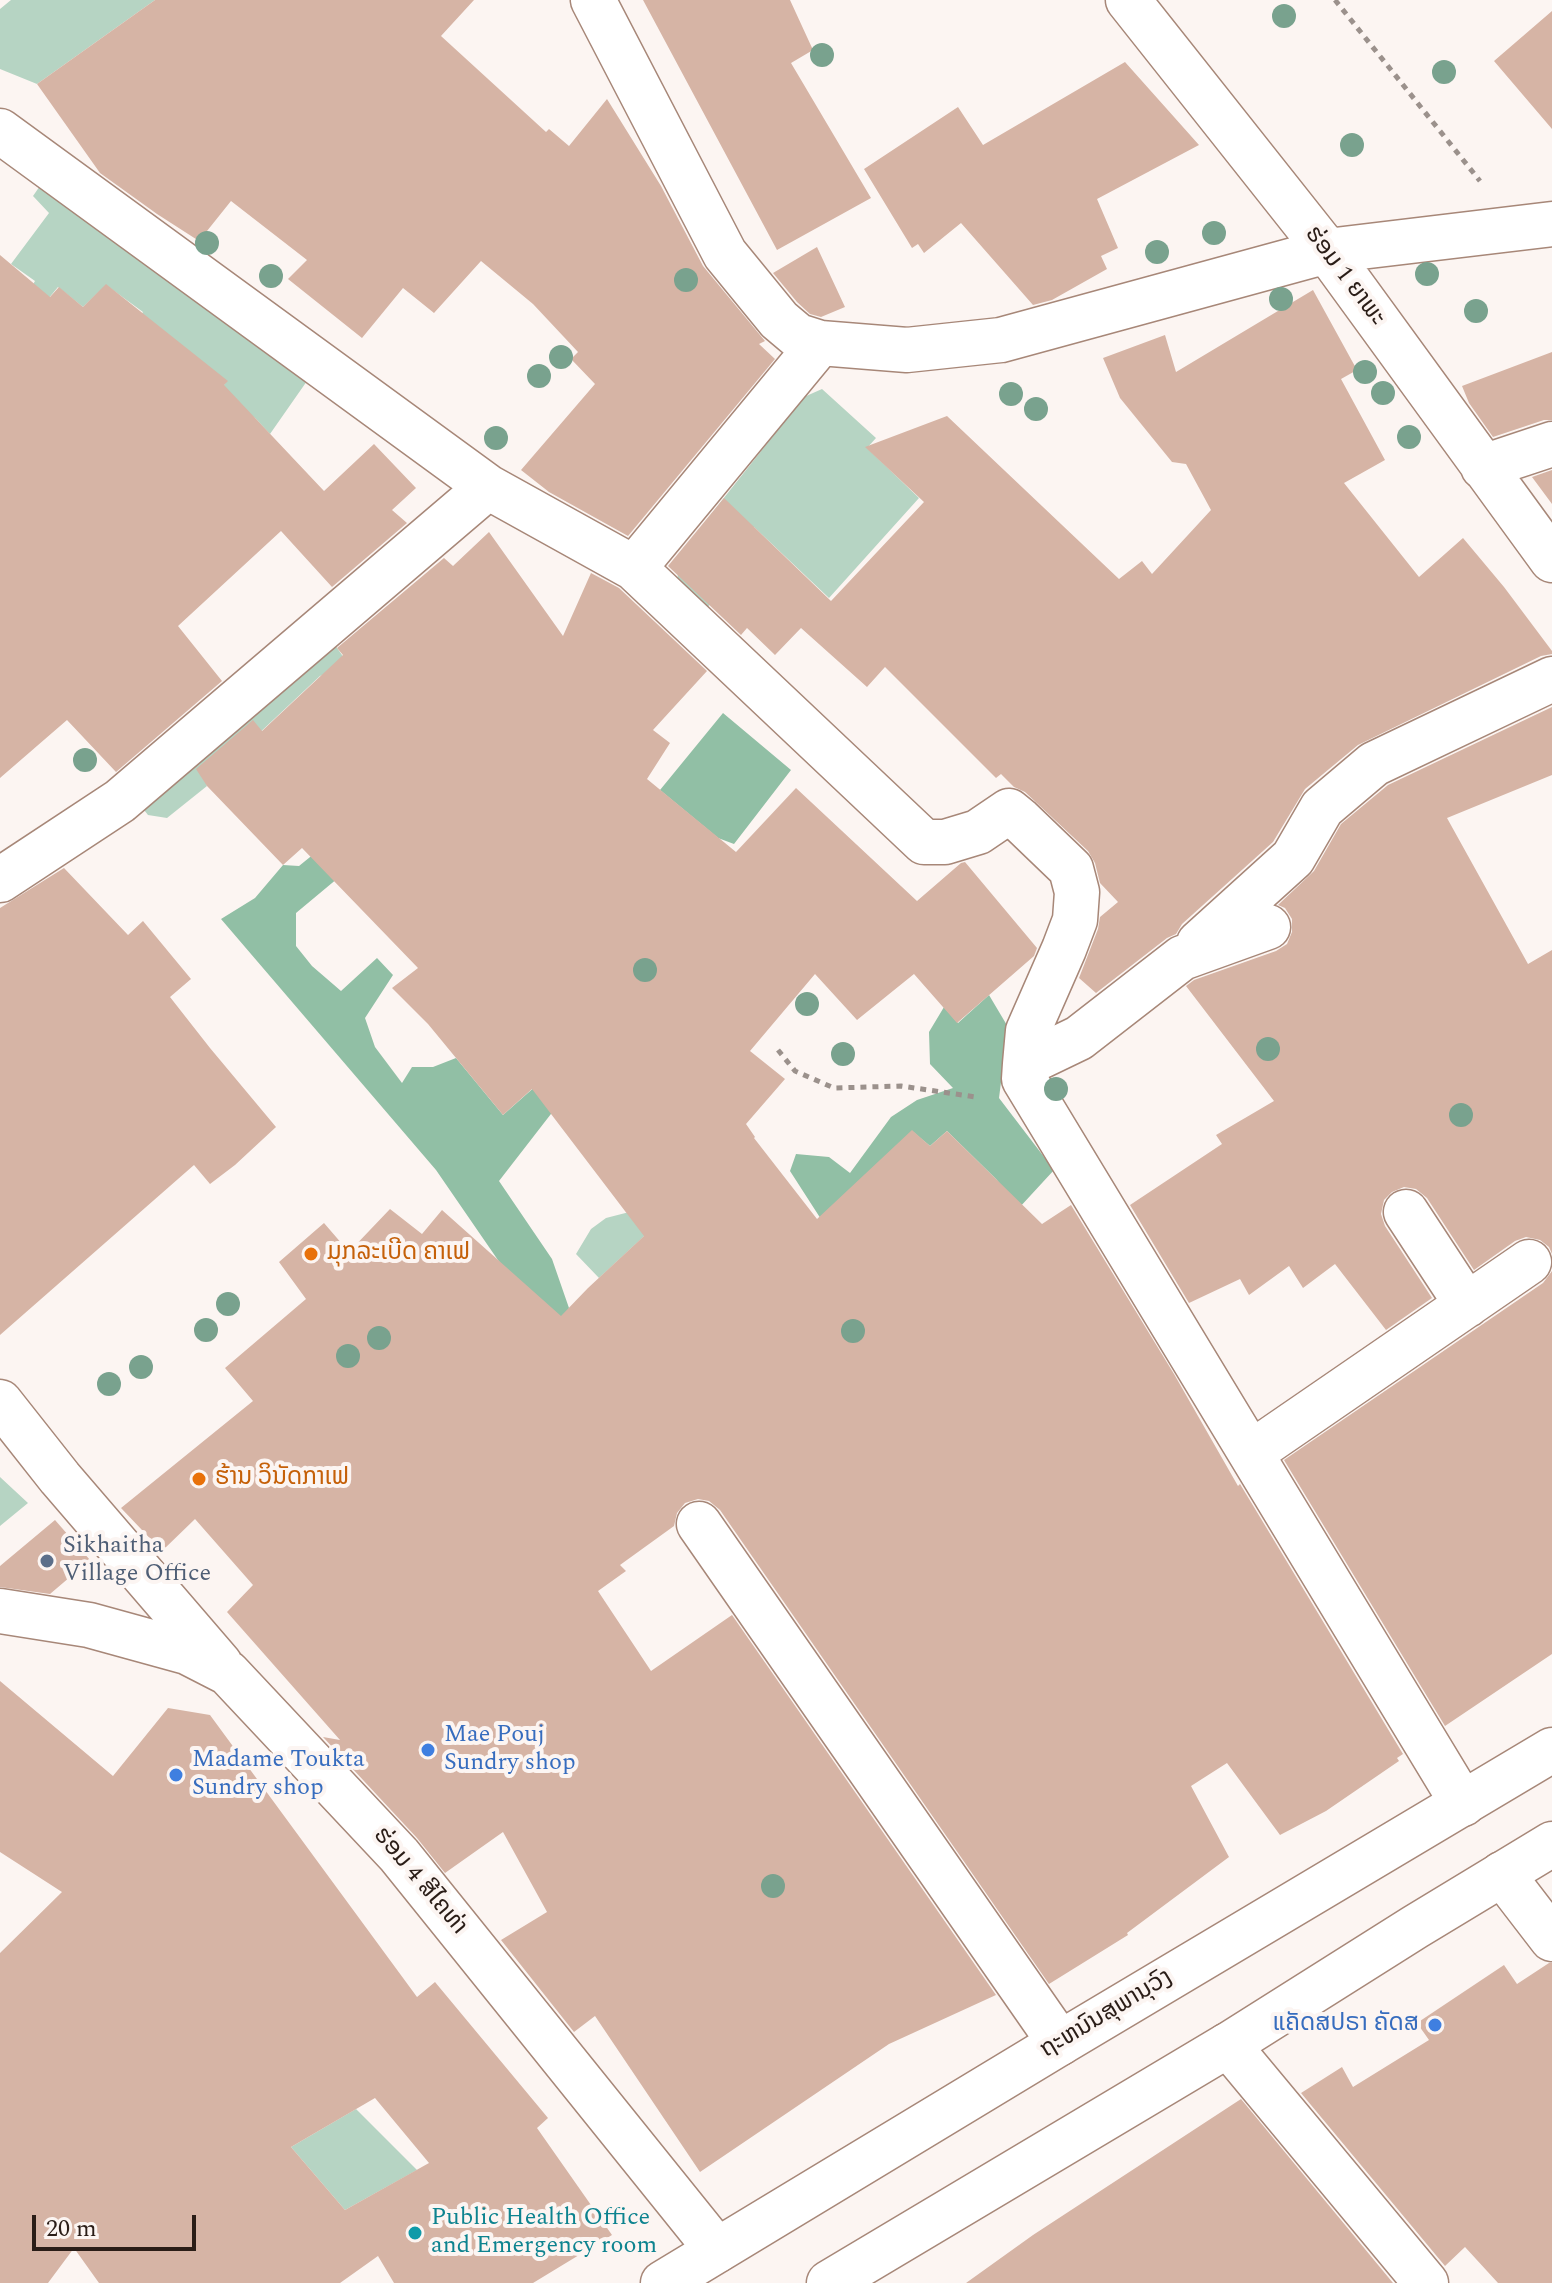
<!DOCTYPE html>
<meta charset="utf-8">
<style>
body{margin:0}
#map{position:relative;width:1552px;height:2283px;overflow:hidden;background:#fcf5f2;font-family:Spectral,serif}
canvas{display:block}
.scale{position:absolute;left:32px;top:2215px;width:164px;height:36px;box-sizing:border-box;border:4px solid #2a1d17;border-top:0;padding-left:10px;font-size:24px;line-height:28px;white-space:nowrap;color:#2a1d17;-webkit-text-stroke:6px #fcf5f2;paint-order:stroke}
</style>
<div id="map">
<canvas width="1552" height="2283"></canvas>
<div class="scale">20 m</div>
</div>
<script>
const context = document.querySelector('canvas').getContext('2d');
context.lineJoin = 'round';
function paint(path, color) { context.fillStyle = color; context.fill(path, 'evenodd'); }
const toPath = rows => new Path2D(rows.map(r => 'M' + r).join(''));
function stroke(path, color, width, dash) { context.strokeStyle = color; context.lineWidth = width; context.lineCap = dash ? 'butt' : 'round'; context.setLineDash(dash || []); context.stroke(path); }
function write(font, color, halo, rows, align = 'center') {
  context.font = font + ' Spectral,"Noto Sans Lao",serif'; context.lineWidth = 8; context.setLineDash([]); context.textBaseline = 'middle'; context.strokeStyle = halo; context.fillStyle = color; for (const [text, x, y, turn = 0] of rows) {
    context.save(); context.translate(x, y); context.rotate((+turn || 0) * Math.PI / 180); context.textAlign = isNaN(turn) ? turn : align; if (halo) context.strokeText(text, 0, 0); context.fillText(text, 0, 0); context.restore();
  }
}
paint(toPath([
 [11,0,155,0,37,84,0,69,0,9],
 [42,183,307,381,270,434,255,418,218,392,227,381,125,342,143,312,106,285,83,307,58,287,0,357,8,328,35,281,11,264,49,213,33,196],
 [822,389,876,438,867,448,919,498,829,598,754,527,712,571,727,586,705,610,677,595,678,566,704,523,804,397],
 [335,645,349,665,320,676,206,783,207,786,167,818,148,815,137,801],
 [641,1209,655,1226,599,1278,576,1254,591,1229,606,1218],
 [0,1477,28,1503,0,1526],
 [356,2109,417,2170,345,2210,291,2147]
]), '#b6d4c3');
paint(toPath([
 [723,713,791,770,734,844,718,838,660,790],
 [363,814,356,863,296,913,296,946,312,966,341,991,377,958,393,975,365,1018,375,1047,402,1083,412,1067,433,1067,456,1058,503,1115,564,1061,561,1101,499,1181,552,1259,569,1308,565,1326,533,1311,436,1170,221,919,255,898,283,865,299,866],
 [989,995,1008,1027,999,1098,1054,1170,1019,1208,996,1179,947,1131,930,1146,912,1131,828,1230,790,1171,796,1154,829,1157,850,1173,891,1117,917,1100,953,1088,930,1064,929,1032,944,1007,958,1023]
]), '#91bfa5');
paint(toPath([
 [155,0,474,0,441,36,546,132,549,129,569,146,607,99,661,186,703,266,765,341,759,344,775,359,628,536,549,492,521,470,595,384,571,359,578,352,533,304,481,261,434,313,403,288,362,338,288,279,307,260,231,201,199,241,157,214,100,173,37,84],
 [643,0,790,0,813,50,791,63,871,198,777,250],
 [1552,11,1552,129,1494,61],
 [1125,62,1199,145,1097,199,1118,248,1101,256,1107,269,1052,300,1033,305,961,223,924,253,918,244,912,248,864,169,958,107,983,145],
 [817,247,845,307,821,317,810,314,797,302,773,273],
 [0,255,50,297,59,287,83,307,106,284,228,381,224,385,324,491,374,444,416,488,392,510,407,523,332,587,281,531,178,626,222,681,116,772,67,720,0,778],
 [1313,290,1357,370,1341,379,1385,460,1344,483,1419,577,1463,538,1504,587,1552,651,1552,654,1541,656,1358,745,1305,789,1273,842,1182,924,1176,934,1167,938,1096,993,1079,978,1098,929,1100,917,1118,902,1100,883,1095,863,1088,851,1025,792,1014,787,1001,774,996,778,885,667,867,687,801,628,775,655,747,628,741,635,668,566,724,498,831,601,924,502,865,447,947,416,1119,579,1142,561,1152,574,1211,510,1186,464,1172,462,1120,398,1103,358,1165,335,1176,372],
 [1552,352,1552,420,1544,420,1493,437,1469,403,1462,386],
 [1552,470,1552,504,1532,477],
 [489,532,563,636,591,573,619,588,707,671,653,730,670,743,647,779,736,852,796,788,917,901,961,863,965,862,1037,948,1034,956,957,1023,914,974,857,1020,815,974,750,1051,785,1079,746,1124,755,1137,754,1138,817,1219,912,1130,930,1146,947,1131,1042,1224,1071,1205,1174,1374,1238,1486,1240,1484,1403,1754,1397,1758,1399,1761,1326,1811,1280,1835,1227,1763,1191,1786,1229,1857,1127,1933,1128,1935,1049,1984,720,1510,709,1501,698,1499,685,1503,677,1513,674,1526,620,1565,626,1571,598,1591,651,1671,732,1615,996,1995,889,2044,700,2172,595,2016,574,2032,501,1940,547,1912,503,1832,445,1873,417,1838,323,1737,340,1740,227,1612,253,1585,195,1519,162,1551,121,1508,253,1401,225,1368,306,1299,279,1262,324,1223,349,1252,390,1209,422,1234,442,1210,561,1316,588,1288,644,1236,532,1089,503,1115,428,1024,392,988,418,968,302,848,283,865,207,786,196,769,253,720,262,731,343,655,337,648,444,558,453,566],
 [1552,707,1552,775,1447,818,1528,964,1552,950,1552,1254,1549,1247,1540,1240,1526,1237,1515,1241,1474,1270,1427,1198,1416,1189,1404,1187,1392,1192,1384,1200,1381,1214,1385,1226,1432,1298,1386,1330,1335,1264,1303,1288,1289,1266,1249,1295,1240,1279,1189,1303,1130,1205,1222,1144,1216,1135,1274,1101,1186,986,1194,980,1276,951,1287,944,1292,932,1292,919,1285,908,1278,905,1314,871,1341,824,1388,785],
 [64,868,128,935,143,921,191,979,170,997,210,1048,276,1127,235,1165,210,1184,194,1165,0,1335,0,908],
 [1552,1271,1552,1654,1445,1726,1284,1460,1543,1283],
 [55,1520,90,1560,50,1594,0,1587,0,1566],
 [0,1681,113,1776,168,1708,210,1715,417,1997,435,1982,548,2118,537,2128,612,2235,533,2283,394,2283,378,2256,340,2283,99,2283,74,2248,48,2283,0,2283,0,1953,62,1892,0,1852],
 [375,2098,429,2163,345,2210,291,2147],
 [1549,1963,1552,1963,1552,2283,1498,2283,1465,2247,1445,2266,1301,2093,1342,2067,1353,2087,1429,2040,1417,2023,1504,1965,1517,1984],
 [1241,2099,1393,2283,966,2283,1033,2235]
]), '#d6b4a5');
const minor = toPath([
 [593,0,725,254,779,320,798,336,820,343,907,350,1001,340,1327,251,1552,224],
 [1128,0,1327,251,1552,560],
 [0,131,488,487,634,568,924,842,945,842,978,832,1009,811,1020,820,1071,869,1077,892,1075,920,1064,949,1028,1031,1025,1064],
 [1483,467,1552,444],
 [634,568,820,343],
 [0,880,120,801,488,487],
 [1268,927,1182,958,1079,1038,1025,1064,1024,1079,1463,1804],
 [1199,943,1293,858,1322,808,1374,764,1552,679],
 [1406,1212,1467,1305],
 [0,1402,60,1478,220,1664],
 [1251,1453,1529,1262],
 [699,1524,1060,2043],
 [0,1611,89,1625,187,1652,228,1673,399,1855,717,2250],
 [1502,1874,1552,1939],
 [1228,2045,1426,2283]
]);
const highway = toPath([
 [663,2283,1060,2043,1552,1750],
 [829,2283,1228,2045,1415,1927,1552,1844]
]);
stroke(minor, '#a78778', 47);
stroke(highway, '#a78778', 47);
stroke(toPath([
 [1335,0,1480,181],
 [778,1050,795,1071,834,1088,901,1086,976,1097]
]), '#9b918c', 5, [6, 6]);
stroke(minor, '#fff', 44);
stroke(highway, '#fff', 44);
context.fillStyle = '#79a28e';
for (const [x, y] of [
 [1284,16],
 [822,55],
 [1444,72],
 [1352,145],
 [1214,233],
 [207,243],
 [1157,252],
 [1427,274],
 [271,276],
 [686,280],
 [1281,299],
 [1476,311],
 [561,357],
 [1365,372],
 [539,376],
 [1383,393],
 [1011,394],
 [1036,409],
 [1409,437],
 [496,438],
 [85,760],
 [645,970],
 [807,1004],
 [1268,1049],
 [843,1054],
 [1056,1089],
 [1461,1115],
 [228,1304],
 [206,1330],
 [853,1331],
 [379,1338],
 [348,1356],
 [141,1367],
 [109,1384],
 [773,1886]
]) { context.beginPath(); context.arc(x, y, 12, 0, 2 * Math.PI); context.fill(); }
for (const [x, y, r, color] of [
 [311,1254,8,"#e8710a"],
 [199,1479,8,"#e8710a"],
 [47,1561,8,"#5c6f8a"],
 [428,1750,8,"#3f7fe0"],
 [176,1775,8,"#3f7fe0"],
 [1435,2025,8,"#3f7fe0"],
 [415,2233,8,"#0f9aa8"]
]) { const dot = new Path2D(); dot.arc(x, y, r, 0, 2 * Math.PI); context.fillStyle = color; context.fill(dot); stroke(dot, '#fcf5f2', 3); }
write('24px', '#2a1d17', '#fcf5f2', [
 ["ຮ່ອມ 1 ຍາພະ",1344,277,53],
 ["ຮ່ອມ 4 ສີໄຄທ່າ",419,1882,50],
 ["ຖະຫນົນສຸພານຸວົງ",1107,2015,-31]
]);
write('24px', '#c56008', '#fcf5f2', [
 ["ມຸກລະເບີດ ຄາເຟ",327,1254],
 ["ຮ້ານ ວິນັດກາເຟ",215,1479]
], 'left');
write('24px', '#4e5e75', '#fcf5f2', [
 ["Sikhaitha",63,1547],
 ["Village Office",63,1575]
], 'left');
write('24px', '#366cbe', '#fcf5f2', [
 ["Mae Pouj",444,1736],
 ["Sundry shop",444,1764],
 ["Madame Toukta",192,1761],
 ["Sundry shop",192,1789],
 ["ແຄັດສປຣາ ຄັດສ",1419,2025,"right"]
], 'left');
write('24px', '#0d838f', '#fcf5f2', [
 ["Public Health Office",431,2219],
 ["and Emergency room",431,2247]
], 'left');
</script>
